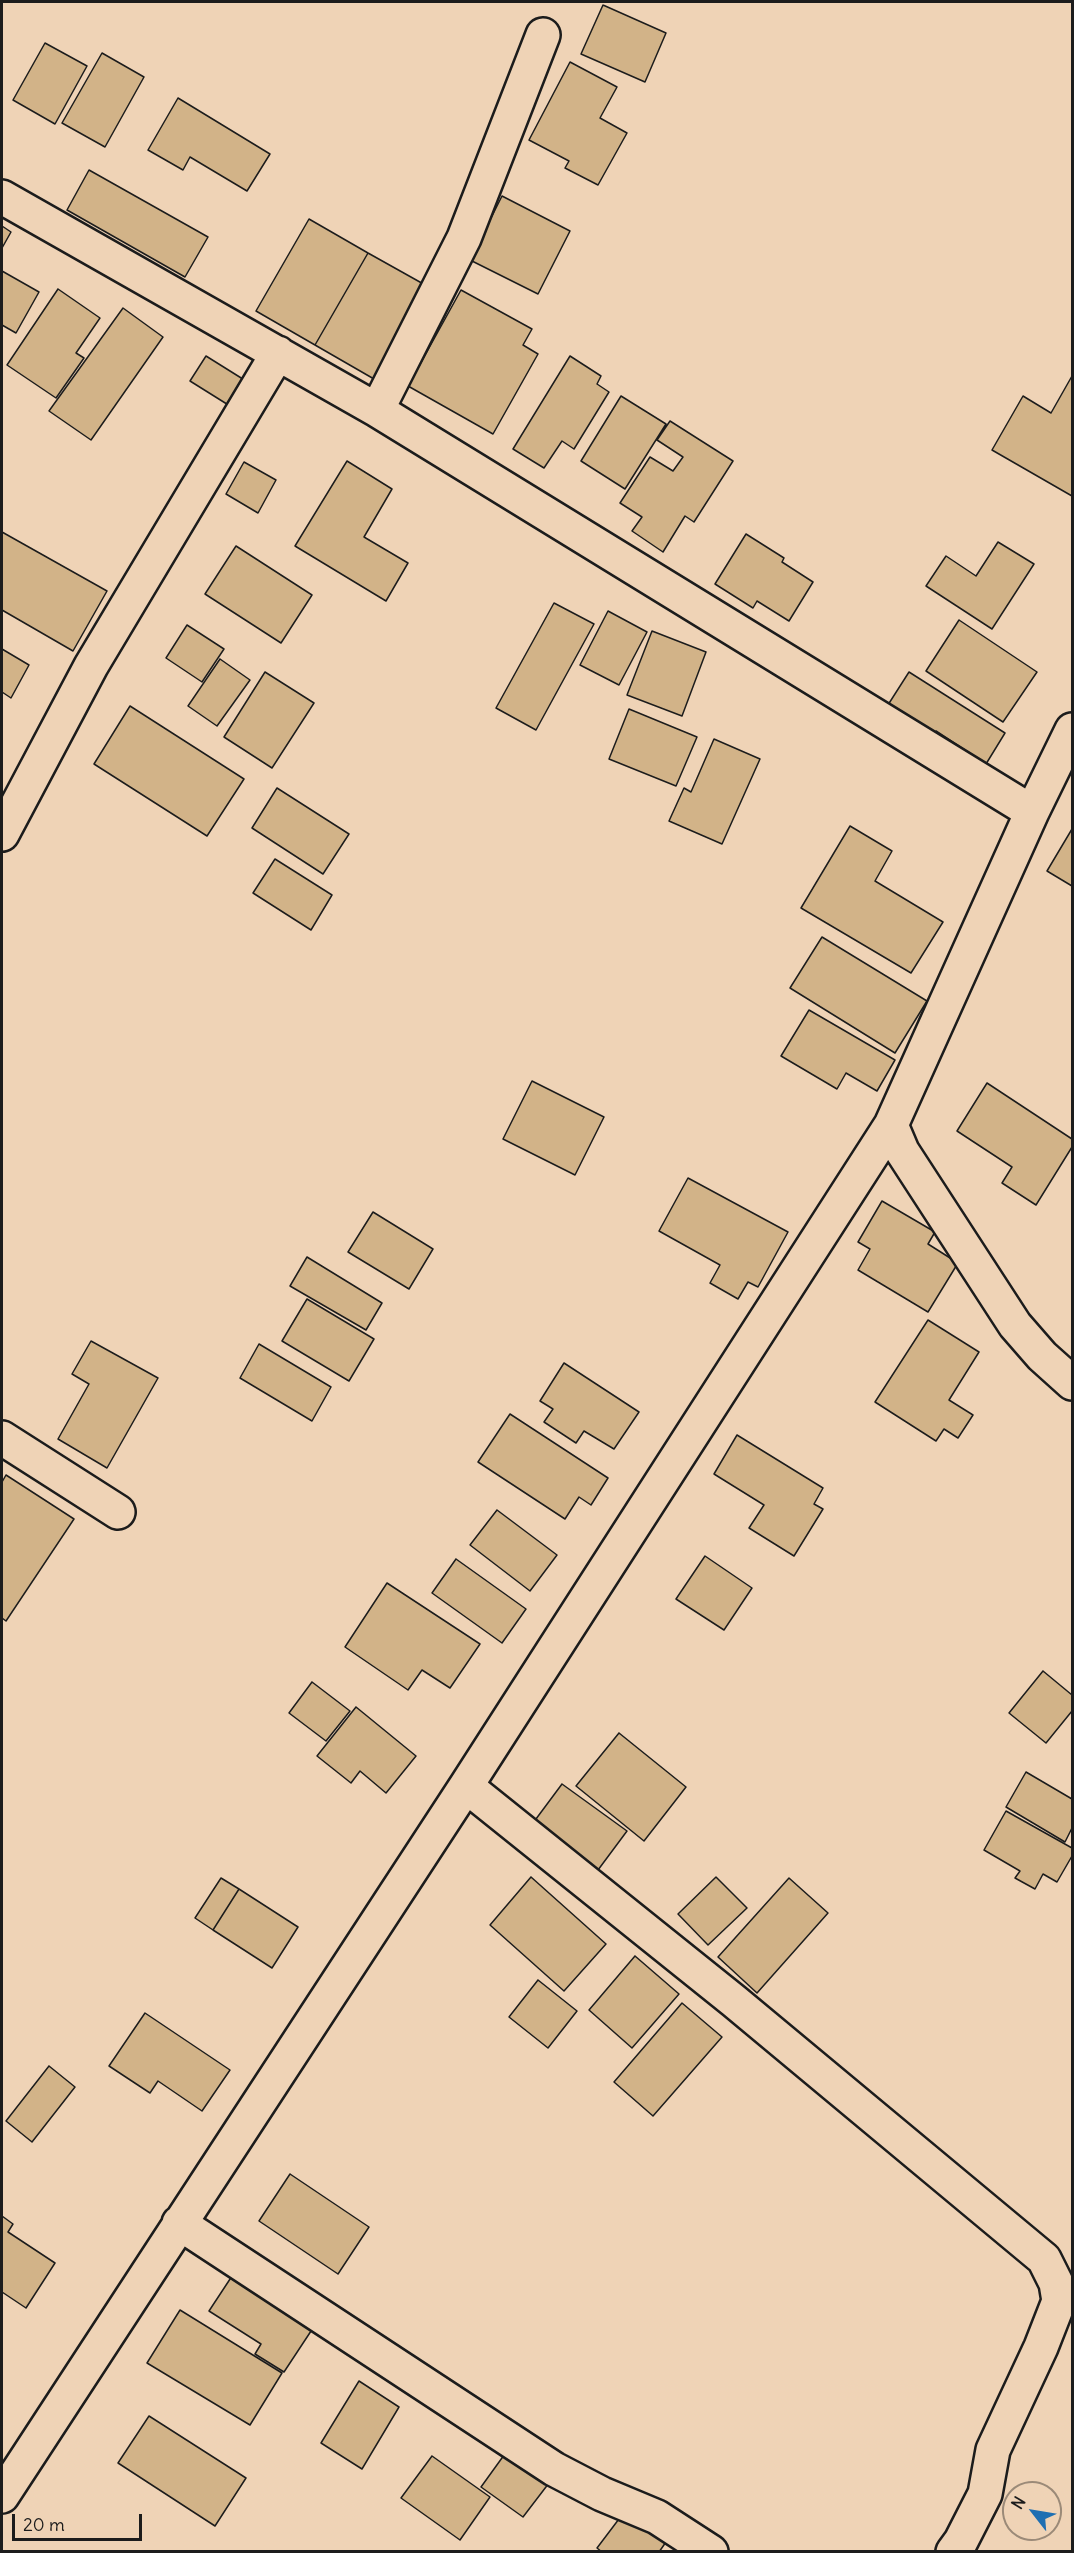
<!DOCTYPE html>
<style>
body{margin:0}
#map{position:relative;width:1074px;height:2553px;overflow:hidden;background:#efd3b6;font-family:Delius,sans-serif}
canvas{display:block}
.frame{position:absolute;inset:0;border:3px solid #1c1c1c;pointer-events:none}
.north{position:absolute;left:1002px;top:2481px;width:60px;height:60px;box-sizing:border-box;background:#efd3b6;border:2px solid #9b8a78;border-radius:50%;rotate:301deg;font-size:16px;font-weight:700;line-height:24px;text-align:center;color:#1c1c1c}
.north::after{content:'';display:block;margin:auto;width:21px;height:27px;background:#1f6fb2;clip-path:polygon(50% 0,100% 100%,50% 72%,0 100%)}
.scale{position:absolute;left:12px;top:2514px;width:130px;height:27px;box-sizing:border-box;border:3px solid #1c1c1c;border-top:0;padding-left:8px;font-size:18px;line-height:21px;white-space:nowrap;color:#1c1c1c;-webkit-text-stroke:4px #efd3b6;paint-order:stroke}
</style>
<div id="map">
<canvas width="1074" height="2553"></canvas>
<div class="frame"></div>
<div class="north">N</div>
<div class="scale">20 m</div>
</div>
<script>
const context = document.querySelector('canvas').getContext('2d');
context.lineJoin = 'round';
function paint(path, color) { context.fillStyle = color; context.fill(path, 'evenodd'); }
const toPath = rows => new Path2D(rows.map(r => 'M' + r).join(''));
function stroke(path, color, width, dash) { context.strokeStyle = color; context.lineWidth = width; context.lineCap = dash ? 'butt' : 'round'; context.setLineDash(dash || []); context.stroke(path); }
const building = toPath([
 [603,5,666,33,645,82,581,54,603,5],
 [45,43,87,66,55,124,13,100,45,43],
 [102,53,144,77,105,147,62,123,102,53],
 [570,62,617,87,600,118,627,133,598,185,565,168,569,161,529,140,570,62],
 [178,98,270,154,247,191,190,157,183,170,148,150,178,98],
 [89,170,208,237,185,277,67,210,89,170],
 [502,196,570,231,538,294,470,260,502,196],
 [309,219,368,253,315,345,256,311,309,219],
 [2,226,11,232,2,248,2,226],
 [368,253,427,286,374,379,315,345,368,253],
 [2,271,39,292,16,333,2,325,2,271],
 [58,289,100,318,76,353,84,358,56,398,7,365,58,289],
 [461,290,532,329,523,345,538,354,493,434,408,386,461,290],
 [123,308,163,337,91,440,49,411,123,308],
 [206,356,246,381,230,406,190,381,206,356],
 [570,356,601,376,597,384,609,392,574,449,562,441,544,468,513,449,570,356],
 [1072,376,1072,496,992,450,1023,396,1051,413,1072,376],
 [621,396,666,424,625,489,581,461,621,396],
 [670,421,733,461,694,522,685,516,663,552,632,531,642,517,620,503,650,457,673,471,683,457,657,440,670,421],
 [347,461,392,489,364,537,408,563,386,601,295,546,347,461],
 [244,462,276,480,258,513,226,494,244,462],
 [2,532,107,591,73,651,2,610,2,532],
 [746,534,784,558,782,562,813,582,789,621,757,601,753,608,715,584,746,534],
 [998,542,1034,564,992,629,926,586,946,556,976,576,998,542],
 [236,546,312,595,281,643,205,594,236,546],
 [554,603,594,624,536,730,496,708,554,603],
 [608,611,647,632,619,685,580,665,608,611],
 [959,620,1037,672,1003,722,926,671,959,620],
 [187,625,224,649,202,682,166,658,187,625],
 [652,631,706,652,682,716,627,695,652,631],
 [2,649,29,665,11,698,2,692,2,649],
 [220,659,250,680,217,726,188,706,220,659],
 [265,672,314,703,272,768,224,737,265,672],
 [909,672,1005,733,986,764,936,731,932,738,886,708,909,672],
 [130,706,244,779,207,836,94,764,130,706],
 [629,709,697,737,676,786,609,759,629,709],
 [714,739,760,759,722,844,669,821,684,788,691,792,714,739],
 [277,788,349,834,323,874,252,828,277,788],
 [850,826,892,851,875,881,943,922,911,973,801,908,850,826],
 [1072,829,1072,886,1047,871,1072,829],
 [275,859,332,895,311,930,253,893,275,859],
 [822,937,927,1001,895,1053,790,988,822,937],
 [809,1010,895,1060,877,1091,846,1073,837,1089,781,1056,809,1010],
 [532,1081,604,1117,575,1175,503,1139,532,1081],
 [987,1083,1072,1139,1072,1147,1036,1205,1002,1183,1012,1167,957,1131,987,1083],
 [688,1178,788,1232,758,1287,748,1282,738,1299,710,1283,720,1265,659,1231,688,1178],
 [882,1201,935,1232,928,1244,958,1263,928,1312,858,1270,870,1249,858,1242,882,1201],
 [373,1212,433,1249,409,1289,348,1252,373,1212],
 [307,1257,382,1303,366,1330,290,1286,307,1257],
 [307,1299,374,1339,349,1381,282,1341,307,1299],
 [928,1320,979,1352,949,1400,973,1415,958,1438,944,1429,936,1441,875,1402,928,1320],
 [91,1341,158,1378,107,1468,58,1439,89,1384,72,1374,91,1341],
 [259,1344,331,1387,312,1421,240,1378,259,1344],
 [564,1363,639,1412,614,1449,584,1431,576,1443,544,1422,553,1409,540,1401,564,1363],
 [510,1414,608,1478,591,1505,579,1497,565,1519,478,1462,510,1414],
 [737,1435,823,1488,814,1504,823,1509,794,1556,749,1528,764,1505,714,1474,737,1435],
 [6,1475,74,1519,6,1621,2,1618,2,1482,6,1475],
 [497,1510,557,1555,530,1591,470,1545,497,1510],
 [705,1556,752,1588,724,1630,676,1599,705,1556],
 [456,1559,526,1609,502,1643,432,1593,456,1559],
 [387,1583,480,1644,450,1688,422,1670,408,1690,345,1647,387,1583],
 [1043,1671,1072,1695,1072,1711,1046,1743,1009,1713,1043,1671],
 [312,1682,350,1711,326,1741,289,1713,312,1682],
 [356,1707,416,1756,386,1793,360,1771,351,1783,317,1756,356,1707],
 [619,1733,686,1787,644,1841,576,1786,619,1733],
 [1026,1772,1072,1799,1072,1828,1065,1842,1006,1807,1026,1772],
 [562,1784,627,1831,598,1870,533,1823,562,1784],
 [1006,1811,1072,1848,1072,1856,1057,1882,1043,1874,1035,1889,1015,1878,1020,1871,984,1850,1006,1811],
 [531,1877,606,1944,564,1991,490,1925,531,1877],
 [716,1877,747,1908,708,1945,678,1914,716,1877],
 [221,1878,239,1889,213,1930,195,1918,221,1878],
 [789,1878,828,1913,757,1993,718,1957,789,1878],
 [239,1889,298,1927,272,1968,213,1930,239,1889],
 [635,1956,679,1994,632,2048,589,2010,635,1956],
 [538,1980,577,2011,548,2048,509,2017,538,1980],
 [682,2003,722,2037,653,2116,614,2082,682,2003],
 [145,2013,230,2070,202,2111,158,2081,150,2093,109,2066,145,2013],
 [49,2066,75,2087,32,2142,6,2121,49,2066],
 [290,2174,369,2227,338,2274,259,2221,290,2174],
 [2,2216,13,2224,8,2232,55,2263,26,2308,2,2292,2,2216],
 [234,2273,315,2325,284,2372,255,2354,261,2344,209,2311,234,2273],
 [180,2310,282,2373,250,2425,147,2363,180,2310],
 [359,2381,399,2407,362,2469,321,2443,359,2381],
 [149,2416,246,2478,215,2526,118,2463,149,2416],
 [507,2451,549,2483,523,2517,481,2487,507,2451],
 [432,2456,490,2497,460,2540,401,2498,432,2456],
 [625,2511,666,2542,659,2552,602,2552,597,2548,625,2511]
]);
paint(building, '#d2b388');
stroke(building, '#1c1c1c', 1.5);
const minor = toPath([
 [2,197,377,410,1032,812],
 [377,410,464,238,543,35],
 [2,834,91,666,278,353],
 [891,1125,902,1151,1015,1325,1042,1356,1072,1383],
 [2,1438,118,1512],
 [466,1786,734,2001,1044,2259,1056,2283,1059,2301,1041,2347,993,2450,985,2494,961,2541,953,2552],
 [179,2223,554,2469,602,2494,657,2517,711,2552],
 [2,2496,466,1786,891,1125,1032,812,1072,730]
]);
stroke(minor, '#1c1c1c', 38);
stroke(minor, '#efd3b6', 33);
</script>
